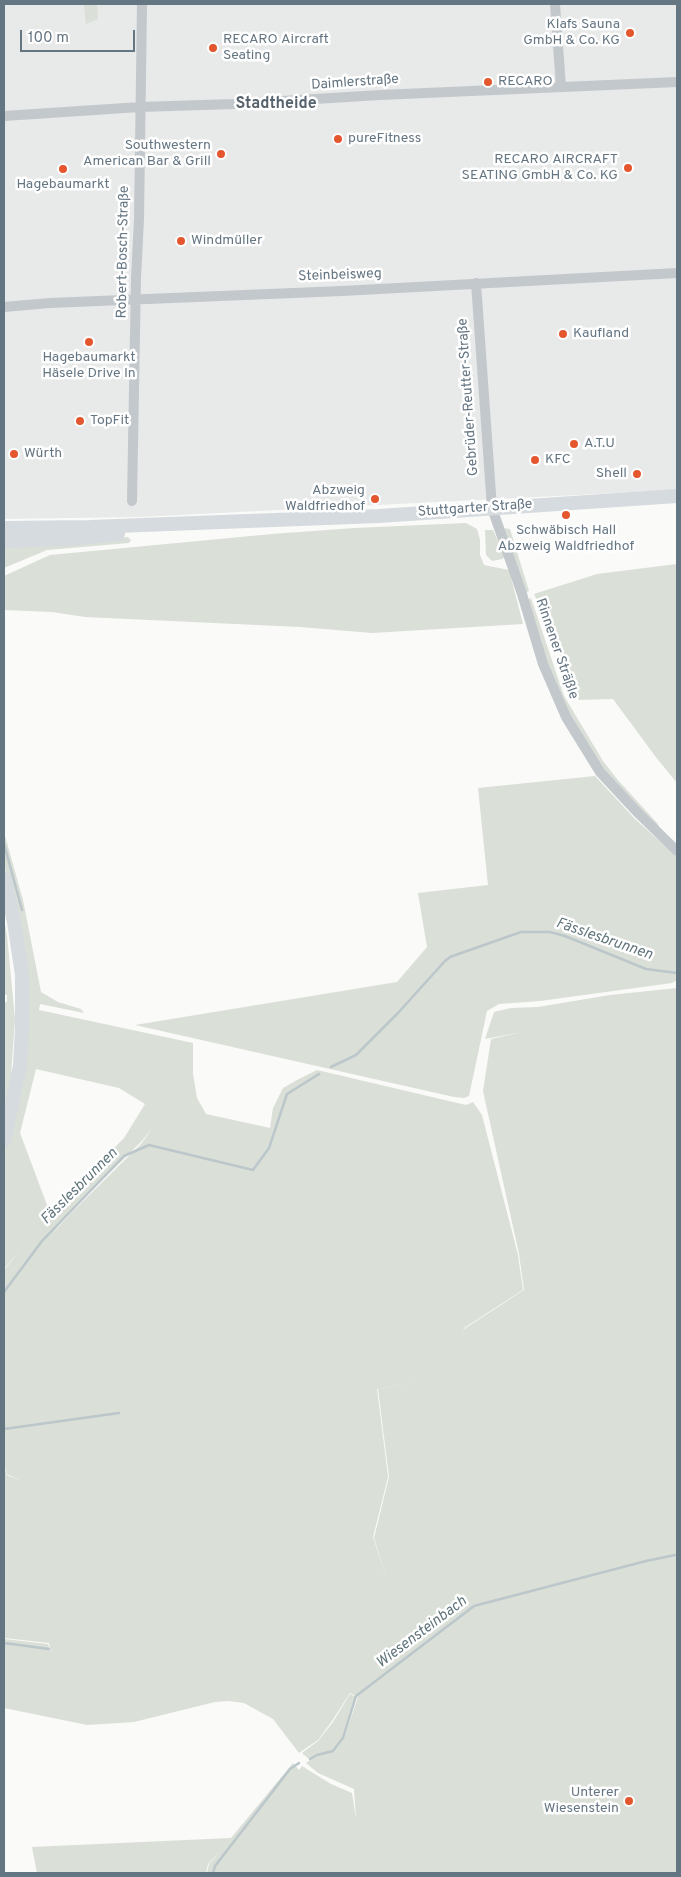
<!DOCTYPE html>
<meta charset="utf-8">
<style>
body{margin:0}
#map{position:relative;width:681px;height:1877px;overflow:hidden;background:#fafaf8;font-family:Overpass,sans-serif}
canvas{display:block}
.frame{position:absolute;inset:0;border:5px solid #657683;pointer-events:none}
.scale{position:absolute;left:20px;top:30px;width:115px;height:22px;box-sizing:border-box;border:2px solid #657683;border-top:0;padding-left:6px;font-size:15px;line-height:18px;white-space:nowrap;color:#657683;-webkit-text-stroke:4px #fff;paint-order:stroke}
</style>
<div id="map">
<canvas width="681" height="1877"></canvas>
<div class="frame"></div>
<div class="scale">100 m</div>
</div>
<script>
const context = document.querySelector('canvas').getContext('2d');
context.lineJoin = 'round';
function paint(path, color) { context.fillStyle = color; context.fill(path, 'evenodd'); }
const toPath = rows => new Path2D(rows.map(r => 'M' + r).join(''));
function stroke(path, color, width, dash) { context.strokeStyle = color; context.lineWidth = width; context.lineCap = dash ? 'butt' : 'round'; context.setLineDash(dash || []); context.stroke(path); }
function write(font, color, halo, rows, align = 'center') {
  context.font = font + ' Overpass,sans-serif'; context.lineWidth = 5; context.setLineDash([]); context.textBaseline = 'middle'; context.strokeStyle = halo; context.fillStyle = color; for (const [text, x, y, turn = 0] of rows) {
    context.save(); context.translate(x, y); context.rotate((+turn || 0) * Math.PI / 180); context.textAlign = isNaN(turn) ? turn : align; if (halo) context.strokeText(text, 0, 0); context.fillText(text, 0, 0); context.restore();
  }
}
paint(toPath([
 [4,4,677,4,677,490,140,517,4,519]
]), '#e8e9e9');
paint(toPath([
 [84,4,97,4,98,19,86,24],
 [466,523,477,529,480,540,480,555,484,565,509,570,523,624,372,633,300,627,85,617,52,612,4,610,4,576,50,555,272,534,355,528],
 [503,528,510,529,529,591,525,593],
 [485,530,493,530,505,557,502,559,492,561,486,555],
 [128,537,131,540,129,543,47,550,4,568,4,546,85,542],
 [677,564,677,783,655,756,613,699,579,700,534,594,597,574],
 [531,598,564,696,603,761,617,779,658,824,659,828,608,777,582,741,554,683,527,600],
 [595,776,635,819,677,857,677,980,672,983,540,1001,499,1004,487,1011,469,1096,464,1098,454,1097,135,1025,397,982,427,947,418,893,488,885,478,788],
 [4,832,23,900,41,992,58,1002,81,1009,84,1013,40,1004,39,1010,193,1043,193,1074,197,1098,206,1114,270,1128,273,1108,283,1088,297,1080,317,1070,466,1105,473,1102,482,1115,518,1255,523,1290,464,1328,462,1344,464,1329,524,1290,519,1254,483,1091,491,1039,522,1032,485,1039,494,1012,511,1008,538,1007,610,995,677,988,677,1873,215,1873,267,1808,215,1873,207,1873,209,1864,221,1850,208,1864,206,1873,37,1873,32,1847,231,1838,293,1763,299,1770,302,1766,331,1784,352,1793,356,1819,354,1789,318,1773,306,1763,310,1760,302,1753,318,1741,333,1722,350,1694,357,1697,343,1738,334,1753,344,1738,358,1697,350,1693,332,1721,318,1740,299,1753,273,1719,244,1703,228,1701,215,1702,134,1722,87,1725,4,1708,4,1639,48,1644,51,1652,49,1643,4,1638,4,1466,7,1475,21,1481,7,1474,4,1464,4,1270,22,1248,4,1269,4,1153,21,1086,12,891,4,865],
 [36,1069,119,1088,145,1104,124,1138,50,1213,20,1133],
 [152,1129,141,1144,69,1215,52,1234,68,1214,140,1143],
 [437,1378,378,1389,389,1477,374,1538,388,1583,373,1537,388,1477,377,1389],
 [4,920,7,935,15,1019,11,1075,4,1109,4,1002,7,1002,7,995,4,994]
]), '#dadfd7');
stroke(toPath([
 [4,844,22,910],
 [331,1067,356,1055,398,1013,445,961,450,957,521,932,550,932,565,936,646,969,677,973],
 [4,1292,42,1241,124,1156,149,1145,253,1170,269,1148,287,1094,319,1074],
 [4,1429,119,1413],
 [4,1643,49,1649],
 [310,1759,317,1755,333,1751,343,1738,356,1696,474,1606,646,1561,675,1555],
 [213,1873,215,1866,290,1769,299,1763]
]), '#bbc7cb', 2.5);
stroke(toPath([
 [555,4,561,87],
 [4,116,140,107,233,104,380,95,677,82],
 [476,283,492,508,522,594,543,664,566,717,600,772,638,813,677,851],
 [4,307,50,303,342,291,677,273],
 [132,501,136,278,139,219,142,4]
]), '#c3c8cc', 10);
stroke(toPath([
 [4,528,90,527,379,516,677,496],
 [4,541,68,539,118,534],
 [4,878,14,922,22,975,22,1030,20,1065,4,1141]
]), '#d6dbdf', 14);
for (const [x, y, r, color] of [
 [630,33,5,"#e4572e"],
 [213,48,5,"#e4572e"],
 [488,82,5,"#e4572e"],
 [338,139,5,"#e4572e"],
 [221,154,5,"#e4572e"],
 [628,168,5,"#e4572e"],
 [63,169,5,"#e4572e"],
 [181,241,5,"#e4572e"],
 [563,334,5,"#e4572e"],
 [89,342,5,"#e4572e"],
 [80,421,5,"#e4572e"],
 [574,444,5,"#e4572e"],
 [14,454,5,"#e4572e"],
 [535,460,5,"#e4572e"],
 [637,474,5,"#e4572e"],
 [375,499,5,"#e4572e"],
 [566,515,5,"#e4572e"],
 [629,1801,5,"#e4572e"]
]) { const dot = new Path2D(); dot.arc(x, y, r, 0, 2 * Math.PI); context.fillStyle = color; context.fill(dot); stroke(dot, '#fff', 2); }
write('14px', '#657683', '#fff', [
 ["Klafs Sauna",620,25,"right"],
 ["GmbH & Co. KG",620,41,"right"],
 ["RECARO Aircraft",223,40],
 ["Seating",223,56],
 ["RECARO",498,82],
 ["pureFitness",348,139],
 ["Southwestern",211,146,"right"],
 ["American Bar & Grill",211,162,"right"],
 ["RECARO AIRCRAFT",618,160,"right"],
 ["SEATING GmbH & Co. KG",618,176,"right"],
 ["Hagebaumarkt",63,185,"center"],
 ["Windmüller",191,241],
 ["Kaufland",573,334],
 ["Hagebaumarkt",89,358,"center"],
 ["Häsele Drive In",89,374,"center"],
 ["TopFit",90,421],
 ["A.T.U",584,444],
 ["Würth",24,454],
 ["KFC",545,460],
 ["Shell",627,474,"right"],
 ["Abzweig",365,491,"right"],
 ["Waldfriedhof",365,507,"right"],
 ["Schwäbisch Hall",566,531,"center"],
 ["Abzweig Waldfriedhof",566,547,"center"],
 ["Unterer",619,1793,"right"],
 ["Wiesenstein",619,1809,"right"]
], 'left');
write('14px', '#657683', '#fff', [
 ["Daimlerstraße",355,83,-4],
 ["Robert-Bosch-Straße",124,252,-89],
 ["Steinbeisweg",340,276,-2],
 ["Gebrüder-Reutter-Straße",469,397,-94],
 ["Stuttgarter Straße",475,509,-4],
 ["Rinnener Sträßle",556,649,71]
]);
write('italic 15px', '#60757c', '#fff', [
 ["Fässlesbrunnen",604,940,19],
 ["Fässlesbrunnen",80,1187,-45],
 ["Wiesensteinbach",422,1633,-37]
]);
write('bold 16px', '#57646e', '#fff', [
 ["Stadtheide",276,105]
]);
</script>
